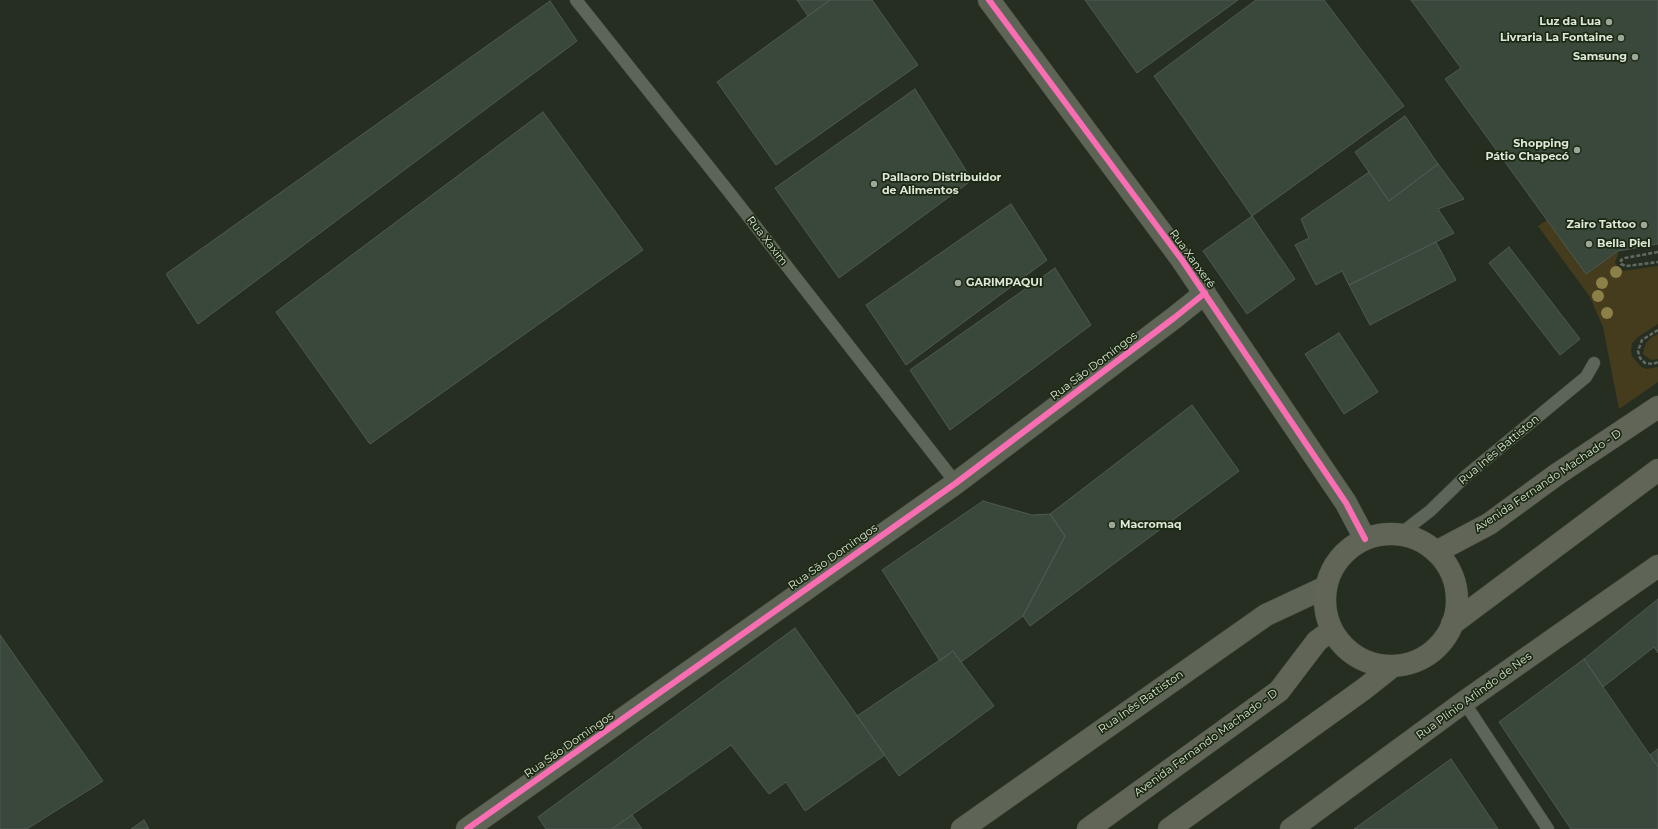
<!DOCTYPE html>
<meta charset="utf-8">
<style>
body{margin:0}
canvas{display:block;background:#262e21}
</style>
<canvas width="1658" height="829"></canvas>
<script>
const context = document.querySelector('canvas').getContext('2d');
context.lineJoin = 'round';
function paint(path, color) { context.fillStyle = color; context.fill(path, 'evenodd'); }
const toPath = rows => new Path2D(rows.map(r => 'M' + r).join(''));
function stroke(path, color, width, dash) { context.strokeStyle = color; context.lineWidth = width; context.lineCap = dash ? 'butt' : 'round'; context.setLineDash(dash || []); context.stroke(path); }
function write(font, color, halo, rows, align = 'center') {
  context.font = font + ' Montserrat,sans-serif'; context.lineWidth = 3.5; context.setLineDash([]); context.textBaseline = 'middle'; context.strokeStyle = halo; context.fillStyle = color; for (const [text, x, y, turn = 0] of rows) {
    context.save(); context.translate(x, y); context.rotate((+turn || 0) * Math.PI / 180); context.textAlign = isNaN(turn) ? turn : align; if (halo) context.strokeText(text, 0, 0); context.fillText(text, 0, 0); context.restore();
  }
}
paint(toPath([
 [1547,220,1586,274,1618,251,1618,255,1615,262,1617,266,1623,271,1658,266,1658,324,1638,337,1632,343,1631,351,1632,356,1641,367,1647,369,1658,367,1658,382,1619,409,1603,327,1590,297,1538,226],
 [1658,334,1658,359,1651,360,1643,354,1644,349,1646,343,1652,337]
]), '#453c1d');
const building = toPath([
 [797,0,830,0,808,16,797,0],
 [830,0,872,0,918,65,776,165,717,82,830,0],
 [1085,0,1238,0,1137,73,1085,0],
 [1256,0,1324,0,1404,106,1252,216,1154,76,1256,0],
 [1411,0,1658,0,1658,244,1618,251,1586,274,1445,79,1461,68,1411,0],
 [550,1,577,41,198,324,166,274,550,1],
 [915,89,972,180,839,278,775,188,915,89],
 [543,112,643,250,370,444,276,312,543,112],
 [1405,116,1438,164,1389,201,1355,152,1405,116],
 [1438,164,1464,199,1438,209,1454,233,1349,285,1342,271,1316,285,1295,245,1309,238,1301,219,1369,172,1389,201,1438,164],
 [1011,204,1047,260,906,365,866,305,1011,204],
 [1252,216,1295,279,1247,314,1203,251,1252,216],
 [1436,242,1456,280,1370,325,1349,285,1436,242],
 [1509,247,1580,339,1560,355,1489,263,1509,247],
 [1055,268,1091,325,950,430,910,370,1055,268],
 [1339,333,1378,392,1344,414,1305,354,1339,333],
 [1192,405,1239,471,1030,626,1023,616,1065,536,1050,514,1192,405],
 [983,501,1032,515,1050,514,1065,536,1023,616,961,662,953,651,940,661,882,570,983,501],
 [1658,599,1658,653,1654,647,1603,687,1584,659,1658,599],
 [795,628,885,755,805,811,786,782,769,794,731,745,612,829,546,829,538,817,795,628],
 [0,635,103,781,27,829,0,829,0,635],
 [953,651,994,706,899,776,857,716,953,651],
 [1584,659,1658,767,1658,829,1571,829,1499,722,1584,659],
 [1658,749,1658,767,1650,755,1658,749],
 [1451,759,1498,829,1354,829,1451,759],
 [632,815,642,829,612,829,632,815],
 [144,820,149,829,131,829,144,820]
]);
paint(building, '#39483b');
stroke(building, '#505950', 1);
const lane = toPath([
 [576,0,729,192,956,483],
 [1400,534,1430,511,1467,475,1586,377,1594,363],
 [1464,702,1548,829]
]);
const secondary = toPath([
 [989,0,1182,260,1346,503,1365,539],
 [467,829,956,483,1174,318,1205,293],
 [962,829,1266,615,1326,587],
 [1291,829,1464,702,1658,566]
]);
const primary = toPath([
 '1325 600a66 66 0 1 1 132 0a66 66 0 1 1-132 0Z',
 [1436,552,1489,524,1556,475,1658,407],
 [1452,624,1658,470],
 [1088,829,1279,691,1317,641,1332,630],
 [1169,829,1364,689,1393,666]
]);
stroke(lane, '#444b40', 13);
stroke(secondary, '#444b40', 23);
stroke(primary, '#444b40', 23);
stroke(toPath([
 [1658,252,1625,258,1621,260,1621,264,1626,266,1658,262],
 [1658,330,1642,340,1638,351,1640,358,1645,363,1653,364,1658,362]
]), '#63695f', 2.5, [4, 2]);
stroke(lane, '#5d6458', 12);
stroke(secondary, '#5e6557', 22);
stroke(primary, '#616557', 22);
stroke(toPath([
 [989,0,1182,260,1346,503,1365,539],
 [467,829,956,483,1174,318,1205,293]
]), '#f96db3', 6);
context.fillStyle = '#8c8049';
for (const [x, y] of [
 [1616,272],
 [1602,283],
 [1598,296],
 [1607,313]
]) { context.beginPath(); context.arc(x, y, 6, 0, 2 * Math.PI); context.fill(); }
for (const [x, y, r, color] of [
 [1609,22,4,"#9ea699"],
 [1621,38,4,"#9ea699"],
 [1635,57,4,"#9ea699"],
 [1577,150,4,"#9ea699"],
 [874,184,4,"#9ea699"],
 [1644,225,4,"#9ea699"],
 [1589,244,4,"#9ea699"],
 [958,283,4,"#9ea699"],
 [1112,525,4,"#9ea699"]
]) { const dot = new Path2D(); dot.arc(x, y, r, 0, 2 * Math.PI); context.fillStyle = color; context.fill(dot); stroke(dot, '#1b2912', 1.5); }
write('bold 11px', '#dee7d9', '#1b2912', [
 ["Luz da Lua",1601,22],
 ["Livraria La Fontaine",1613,38],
 ["Samsung",1627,57],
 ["Shopping",1569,144],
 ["Pátio Chapecó",1569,157],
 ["Pallaoro Distribuidor",882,178,"left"],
 ["de Alimentos",882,191,"left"],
 ["Zairo Tattoo",1636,225],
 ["Bella Piel",1597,244,"left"],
 ["GARIMPAQUI",966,283,"left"],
 ["Macromaq",1120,525,"left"]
], 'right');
write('11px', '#dee7d9', '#1b2912', [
 ["Rua Xaxim",767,241,52],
 ["Rua Xanxerê",1192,259,54],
 ["Rua São Domingos",1094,366,-37],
 ["Rua Inês Battiston",1499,450,-40],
 ["Avenida Fernando Machado - D",1548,481,-34],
 ["Rua São Domingos",833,557,-35],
 ["Rua Plínio Arlindo de Nes",1474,696,-36],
 ["Rua Inês Battiston",1141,702,-35],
 ["Avenida Fernando Machado - D",1206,743,-36],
 ["Rua São Domingos",569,745,-35]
]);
</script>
